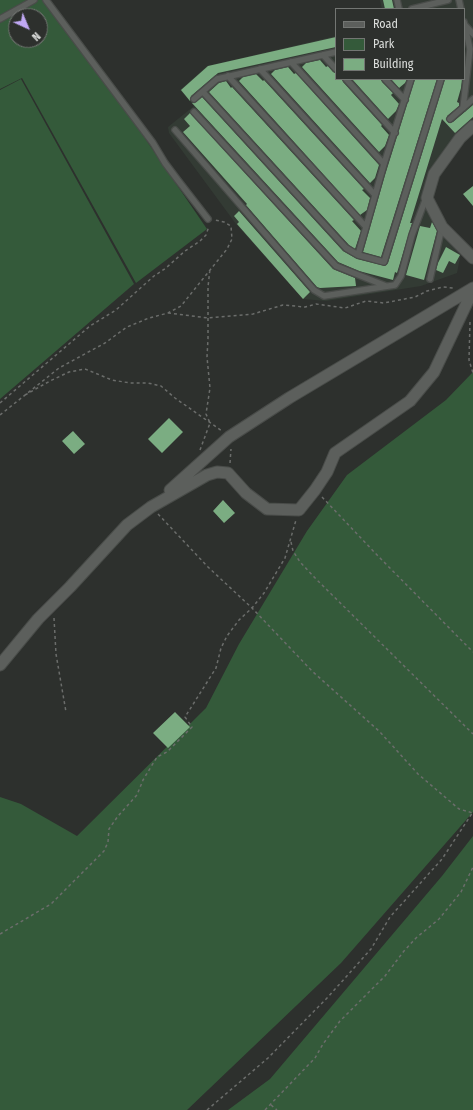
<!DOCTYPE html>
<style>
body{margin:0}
#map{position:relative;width:473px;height:1110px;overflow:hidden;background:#2d302d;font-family:"Fira Sans Condensed",sans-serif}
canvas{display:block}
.legend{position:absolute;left:335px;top:8px;width:130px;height:72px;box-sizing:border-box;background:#2d302d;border:1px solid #737673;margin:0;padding:5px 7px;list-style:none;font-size:12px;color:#dddfdd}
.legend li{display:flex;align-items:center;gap:8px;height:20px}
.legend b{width:20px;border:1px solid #737673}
.north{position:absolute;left:8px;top:8px;width:40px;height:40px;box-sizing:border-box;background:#2d302d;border:1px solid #737673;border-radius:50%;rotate:136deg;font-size:11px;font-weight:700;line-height:16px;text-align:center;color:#dddfdd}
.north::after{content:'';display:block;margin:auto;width:14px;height:18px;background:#c0a8f4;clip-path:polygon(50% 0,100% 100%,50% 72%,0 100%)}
</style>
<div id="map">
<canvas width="473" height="1110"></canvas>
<ul class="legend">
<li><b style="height:5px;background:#5c5f5c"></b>Road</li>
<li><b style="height:11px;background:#345a3a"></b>Park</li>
<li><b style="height:11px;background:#7bad82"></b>Building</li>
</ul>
<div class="north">N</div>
</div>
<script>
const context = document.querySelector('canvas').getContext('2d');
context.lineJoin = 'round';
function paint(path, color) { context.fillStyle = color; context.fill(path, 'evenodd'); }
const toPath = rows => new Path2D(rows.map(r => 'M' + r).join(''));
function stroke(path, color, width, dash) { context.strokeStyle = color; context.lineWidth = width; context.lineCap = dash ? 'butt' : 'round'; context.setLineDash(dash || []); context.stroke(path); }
paint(toPath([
 [380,0,473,0,473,119,456,134,423,199,461,253,457,273,421,286,326,301,303,299,236,224,169,133,168,127,194,106,180,90,207,66,336,36,336,79,464,79,464,9,382,9]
]), '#333b34');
paint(toPath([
 [0,0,43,0,129,115,207,229,136,283,22,78,0,89],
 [16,16,40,16,40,40,16,40],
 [21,79,134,284,0,399,0,90],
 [473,372,473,812,341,963,187,1110,0,1110,0,797,21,804,77,836,206,708,239,644,307,531,347,475,446,400],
 [473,836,473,1110,228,1110,270,1079,442,876]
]), '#345a3a');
paint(toPath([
 [383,0,392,0,394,9,385,9],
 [336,37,336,47,218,73,191,96,190,101,181,90,208,66],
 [320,60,326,67,328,66,333,72,336,73,336,79,342,79,343,82,382,125,381,126,389,135,385,146,379,152,302,67,306,63],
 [288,67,294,74,296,73,379,165,375,178,370,183,271,74,275,70],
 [256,74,263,81,264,80,364,189,362,190,370,198,367,210,360,215,239,81,243,77],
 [352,79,381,79,382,82,393,93,391,95,399,104,396,111,388,119],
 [391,79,407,79,405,83,399,88],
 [415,79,437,79,381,257,363,252,385,175],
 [445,79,462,79,461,88,457,102,459,103,459,106,447,116,447,121,449,123,453,122,473,105,473,117,455,133,442,119,410,223,412,223,397,273,395,272,393,280,359,271,338,262,192,103,196,102,202,97,343,251,357,259,385,266,388,263],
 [226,81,231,88,232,87,354,220,352,221,361,231,355,249,349,245,209,92,219,83],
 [190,113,333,269,355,278,356,286,320,288,317,287,246,205,247,204,183,132,190,126,184,119],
 [473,186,473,206,463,194],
 [239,211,310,292,303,299,237,224,239,222,234,216],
 [432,222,437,231,424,280,406,275,420,226,430,228],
 [446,247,460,255,455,264,449,261,443,273,436,270,438,263],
 [169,418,183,432,162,453,148,439],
 [73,431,85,444,74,454,62,441],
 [223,500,235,513,224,523,213,511],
 [175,712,190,727,168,748,153,733]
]), '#7bad82');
const lane = toPath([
 [46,0,153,143,165,163,177,179,208,219],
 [397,0,399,9],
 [459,0,461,9],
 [412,9,448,0],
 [0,19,34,0],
 [465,25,473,34],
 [323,55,336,69],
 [291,62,384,164],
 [260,69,375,195],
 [228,76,366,227],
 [346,79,395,133],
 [385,79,405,100],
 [203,92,346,248,358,255,384,262,441,79],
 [194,99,217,79,336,52],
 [463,108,470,49,464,22],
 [194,112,336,266,386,286],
 [450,119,473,99],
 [175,130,314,290,324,296,395,285,401,276,412,235,426,198],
 [358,255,384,164,411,79],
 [430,279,442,227]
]);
const street = toPath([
 [473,126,460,138,434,174,427,198,442,227,473,258],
 [170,490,229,437,289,398,473,288],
 [0,665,38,619,70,587,127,525,151,507,207,475,217,472,228,473,246,493,267,509,299,510,315,490,327,472,335,453,410,401,434,372,473,290]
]);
stroke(lane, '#494c49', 8);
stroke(street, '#494c49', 13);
stroke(toPath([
 [168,313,208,318,253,314,283,305,305,307,316,304,345,308,366,301,384,303,415,297,427,291,443,287,453,288],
 [470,322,469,360,473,373],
 [25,395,50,381,69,372,85,369,112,380,130,383,148,383,161,386,175,398,222,431],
 [0,403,90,326,116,310,154,276,166,268,185,251,200,241,206,235,209,226],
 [0,415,59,368,105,343,127,327,149,318,168,313,181,306,227,249,232,239,231,226,224,222,215,220],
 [200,450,210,423,206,414,210,388,207,357,208,339,208,287,210,269],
 [230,463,231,449],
 [322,497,378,556,473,652],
 [158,514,208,567,252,608,312,671,380,732,418,774,459,809,473,813],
 [291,542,293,551,300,562,316,579,473,734],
 [54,618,56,654,66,712],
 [0,934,51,904,104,851,108,842,109,829,118,816,137,795,143,780,157,757,167,752,192,727,185,717,216,668,221,648,227,636,239,620,252,608,264,593,285,558,296,520],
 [271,1105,277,1110],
 [207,1110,268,1058,328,997,371,949,390,917,442,859,473,812],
 [265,1110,315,1058,323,1044,340,1021,385,976,404,951,416,938,439,919,461,892,473,867]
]), '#6b6d6b', 1.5, [3, 3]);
stroke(lane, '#5c5f5c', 5.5);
stroke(street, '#5c5f5c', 11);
</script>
